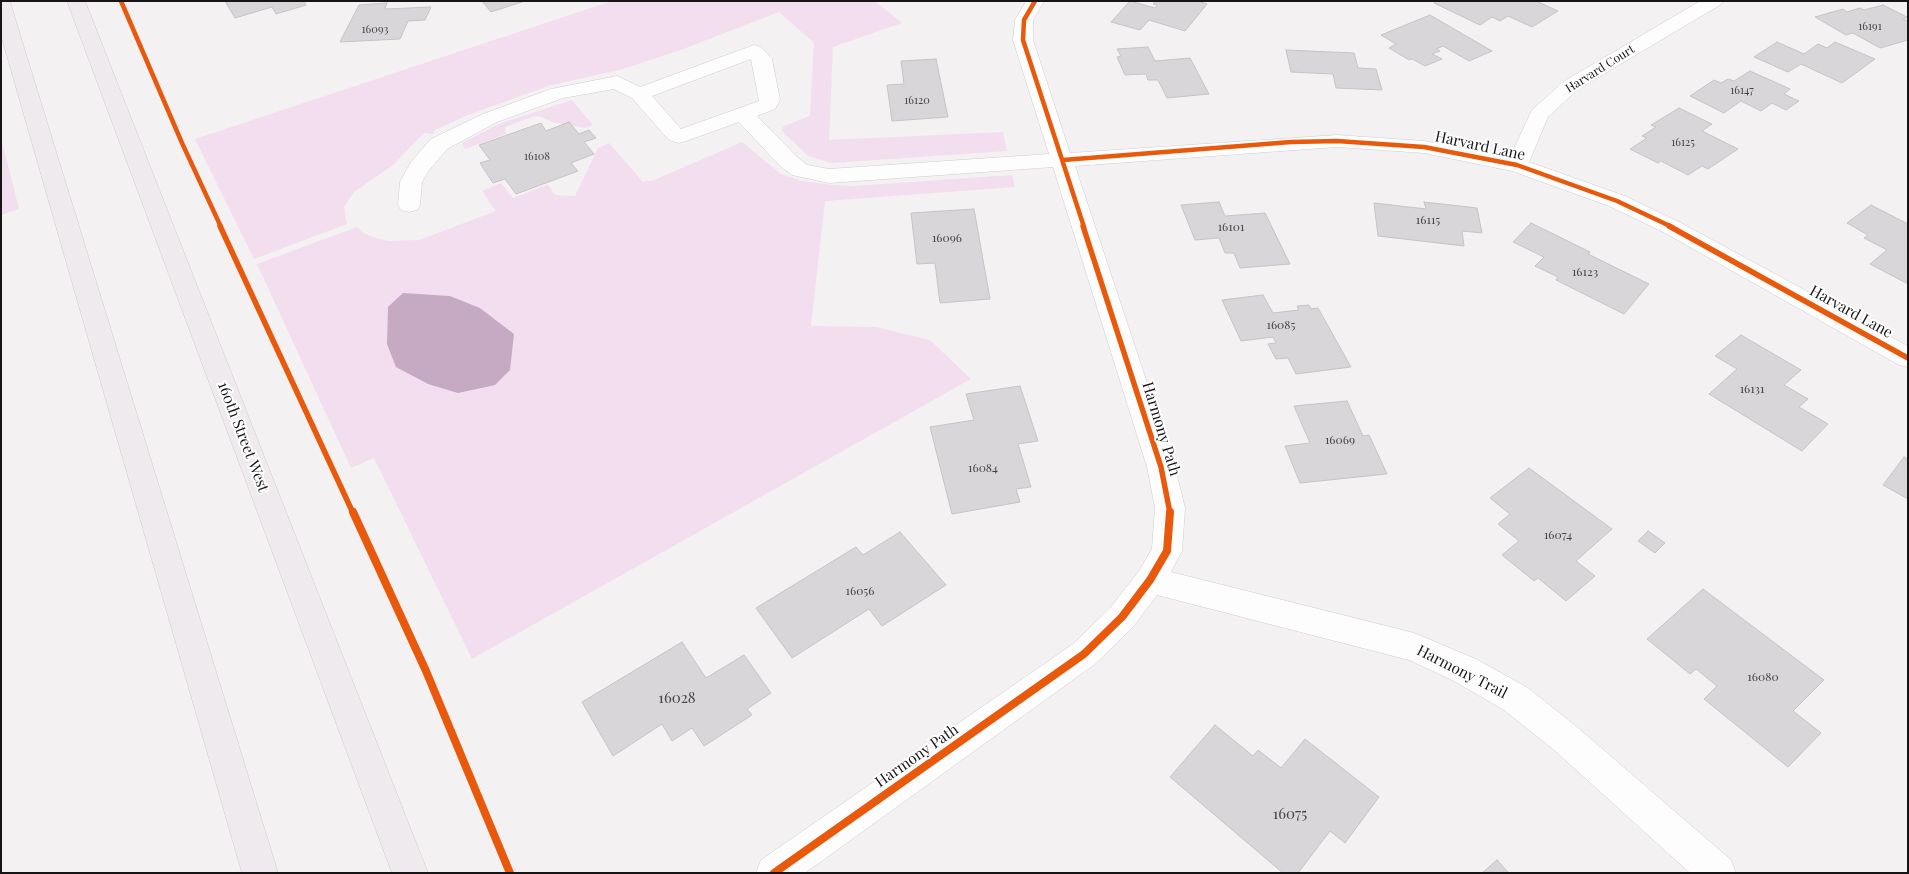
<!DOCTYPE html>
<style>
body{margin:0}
#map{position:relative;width:1909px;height:874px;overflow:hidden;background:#f4f1f3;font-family:"Playfair Display",serif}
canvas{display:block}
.frame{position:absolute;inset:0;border:2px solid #161415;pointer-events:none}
</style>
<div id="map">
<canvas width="1909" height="874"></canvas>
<div class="frame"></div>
</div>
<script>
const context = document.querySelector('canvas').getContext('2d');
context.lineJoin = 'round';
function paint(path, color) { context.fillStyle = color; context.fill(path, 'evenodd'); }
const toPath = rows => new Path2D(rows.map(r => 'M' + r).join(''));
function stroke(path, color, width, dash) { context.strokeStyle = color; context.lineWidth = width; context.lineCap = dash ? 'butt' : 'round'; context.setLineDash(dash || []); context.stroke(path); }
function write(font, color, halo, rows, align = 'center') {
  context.font = font + ' "Playfair Display",serif'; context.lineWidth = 4; context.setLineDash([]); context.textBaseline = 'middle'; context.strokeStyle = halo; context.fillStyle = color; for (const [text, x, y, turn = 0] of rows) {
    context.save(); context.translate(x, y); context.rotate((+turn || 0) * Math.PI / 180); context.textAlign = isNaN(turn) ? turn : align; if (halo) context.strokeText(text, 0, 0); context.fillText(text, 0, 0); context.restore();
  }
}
paint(toPath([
 [612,1,875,1,902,23,833,47,829,140,1003,132,1007,151,831,163,808,156,781,130,784,126,810,116,814,43,779,12,678,51,623,69,548,86,468,115,435,130,433,134,424,133,393,165,354,192,344,207,347,224,254,259,195,139],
 [572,100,593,125,585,128,553,122,539,116,532,117,505,127,506,134,465,149,462,143,499,124],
 [1,138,19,209,1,215],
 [742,142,781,174,802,181,832,185,853,186,1012,175,1015,187,825,201,811,326,876,327,930,340,971,379,472,659,374,458,351,468,257,264,357,227,362,232,373,237,388,241,419,240,496,211,482,191,501,183,513,198,548,185,555,195,575,196,598,148,609,143,643,182,654,180],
 [429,295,450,296,480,308,514,334]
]), '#f2deef');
paint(toPath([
 [403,293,450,296,480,308,514,334,510,370,495,385,458,393,428,384,396,367,387,344,388,307]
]), '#c6a9c3');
const building = toPath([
 [225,1,304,1,306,5,276,14,272,7,235,18,225,1],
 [482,1,525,1,491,12,482,1],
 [1130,1,1155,8,1157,5,1153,4,1156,1,1198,1,1207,4,1185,31,1149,20,1140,30,1111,22,1130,1],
 [1437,1,1536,1,1558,11,1532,27,1508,16,1500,21,1492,17,1480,25,1434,3,1437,1],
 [387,3,385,9,431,7,425,20,408,21,400,39,340,42,359,5,387,3],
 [1883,5,1907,17,1903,19,1908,21,1908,40,1880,48,1853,33,1846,35,1815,17,1843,9,1847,12,1860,8,1864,10,1883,5],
 [1430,15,1492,51,1469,61,1443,46,1436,49,1440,51,1432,54,1442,59,1425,66,1412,59,1409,60,1389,48,1396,44,1381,35,1430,15],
 [1777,42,1804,54,1818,44,1827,48,1835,42,1875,59,1842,83,1801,64,1788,72,1754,57,1777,42],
 [1148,47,1155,61,1190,58,1209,94,1167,98,1158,80,1148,80,1146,74,1125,75,1117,57,1121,56,1117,49,1148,47],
 [1286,50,1354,53,1358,68,1376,69,1382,90,1336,88,1333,74,1291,72,1286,50],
 [936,59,948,117,892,121,887,85,904,84,901,61,936,59],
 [1750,71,1790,89,1784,94,1799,101,1786,110,1772,103,1761,111,1741,101,1724,113,1690,96,1714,80,1721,83,1728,79,1734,81,1750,71],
 [1679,108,1712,124,1702,131,1738,149,1708,169,1702,166,1688,175,1661,161,1658,163,1630,149,1647,138,1642,136,1656,127,1651,125,1679,108],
 [569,122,579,134,589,130,596,138,584,142,594,154,571,163,578,171,516,194,505,179,493,183,480,163,490,160,479,145,541,123,546,131,569,122],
 [1219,202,1225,216,1265,213,1290,264,1240,268,1234,253,1225,253,1219,238,1195,240,1181,205,1219,202],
 [1424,202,1477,208,1482,233,1462,231,1464,246,1378,236,1374,203,1426,209,1424,202],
 [1871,205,1908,224,1908,284,1870,264,1887,250,1864,238,1868,235,1847,223,1871,205],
 [974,209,990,299,940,303,935,263,917,264,911,213,974,209],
 [1531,223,1590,252,1588,254,1649,284,1624,314,1556,280,1558,277,1535,266,1544,257,1513,242,1531,223],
 [1263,295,1273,313,1299,310,1297,306,1309,305,1311,309,1318,308,1351,367,1296,374,1288,358,1276,359,1268,344,1276,343,1273,337,1241,341,1222,300,1263,295],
 [1741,335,1801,370,1784,385,1808,399,1799,407,1828,424,1802,451,1709,394,1737,369,1715,356,1741,335],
 [1020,386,1038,441,1018,444,1031,487,1016,489,1020,502,952,514,930,427,974,420,966,394,1020,386],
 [1347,401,1363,436,1369,435,1387,474,1300,483,1285,446,1310,443,1294,406,1347,401],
 [1904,457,1908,459,1908,499,1883,485,1904,457],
 [1529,468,1612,529,1576,561,1595,576,1566,601,1538,578,1534,581,1502,555,1519,541,1498,524,1510,514,1490,498,1529,468],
 [1648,531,1665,543,1655,553,1638,541,1648,531],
 [900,532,946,585,882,626,869,609,792,658,756,608,856,547,863,555,900,532],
 [1703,589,1824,680,1793,711,1821,733,1788,767,1704,699,1717,686,1696,669,1690,674,1647,639,1703,589],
 [682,642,706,678,744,655,771,693,747,709,752,715,704,746,692,728,672,741,662,724,613,756,582,702,682,642],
 [1215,725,1253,756,1258,750,1281,768,1305,739,1379,797,1345,843,1330,831,1298,873,1283,873,1170,777,1215,725],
 [1497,860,1509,873,1482,873,1497,860]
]);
paint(building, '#d8d6d8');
stroke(building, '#c6c3c5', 1);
const minor = toPath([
 [1026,1,1044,1,1033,20,1033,40,1070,153,1337,135,1424,141,1510,157,1532,110,1563,82,1700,1,1723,1,1720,5,1577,90,1548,117,1529,162,1625,196,1681,223,1908,346,1908,367,1899,365,1665,233,1609,206,1512,171,1424,153,1337,147,1075,166,1175,467,1185,508,1182,551,1171,572,1414,633,1476,659,1528,688,1577,727,1731,860,1736,873,1690,873,1553,749,1504,710,1454,681,1409,660,1157,595,1133,627,1095,664,805,873,756,873,761,860,1073,644,1111,607,1139,571,1152,549,1155,508,1147,467,1053,167,829,183,792,175,780,166,739,122,686,141,679,143,672,141,668,139,632,98,614,89,563,98,497,122,447,149,429,170,422,182,420,205,417,210,409,212,401,210,398,205,400,182,411,162,431,139,483,114,551,89,617,76,640,87,754,45,761,47,772,59,780,100,775,109,757,116,796,156,807,165,829,169,1049,154,1013,40,1015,20,1026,1],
 [751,59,759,101,681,129,652,96,751,59]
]);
const major = toPath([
 [1,1,10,2,278,873,242,873,1,35,1,1],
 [67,1,85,1,428,873,392,873,67,1]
]);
stroke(minor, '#ceccce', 1);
stroke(major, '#cccbcc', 1);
paint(minor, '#fdfdfd');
paint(major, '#efeaee');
stroke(toPath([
 [121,1,182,143,221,227],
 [1035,1,1024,20,1023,40,1084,227],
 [1063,160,1291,142,1337,141,1424,147,1517,165,1617,201,1672,227]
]), '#e8590c', 4.5);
stroke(toPath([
 [220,226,353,513],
 [1083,226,1161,467,1170,513],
 [1669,226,1908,358]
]), '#e8590c', 5.5);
stroke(toPath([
 [353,512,426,671,510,873],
 [774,873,1084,654,1122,617,1150,580,1167,551,1170,512]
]), '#e8590c', 8);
write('11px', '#464446', null, [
 ["16191",1870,27],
 ["16093",375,30],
 ["16147",1742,91],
 ["16120",917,101],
 ["16125",1683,143],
 ["16108",537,157]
]);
write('12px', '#161415', '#fff', [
 ["Harvard Court",1600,69,-32]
]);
write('12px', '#464446', null, [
 ["16115",1428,220],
 ["16101",1231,227],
 ["16096",947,238],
 ["16123",1585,272],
 ["16085",1281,325],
 ["16131",1752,389],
 ["16069",1340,440],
 ["16084",983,468],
 ["16074",1558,535],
 ["16056",860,591],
 ["16080",1763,677]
]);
write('15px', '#161415', '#fff', [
 ["Harvard Lane",1480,146,12],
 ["Harvard Lane",1851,312,29],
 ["Harmony Path",1161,429,73],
 ["160th Street West",243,437,69],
 ["Harmony Trail",1462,672,27],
 ["Harmony Path",917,756,-35]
]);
write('15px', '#464446', null, [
 ["16028",677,698],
 ["16075",1290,814]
]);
</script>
